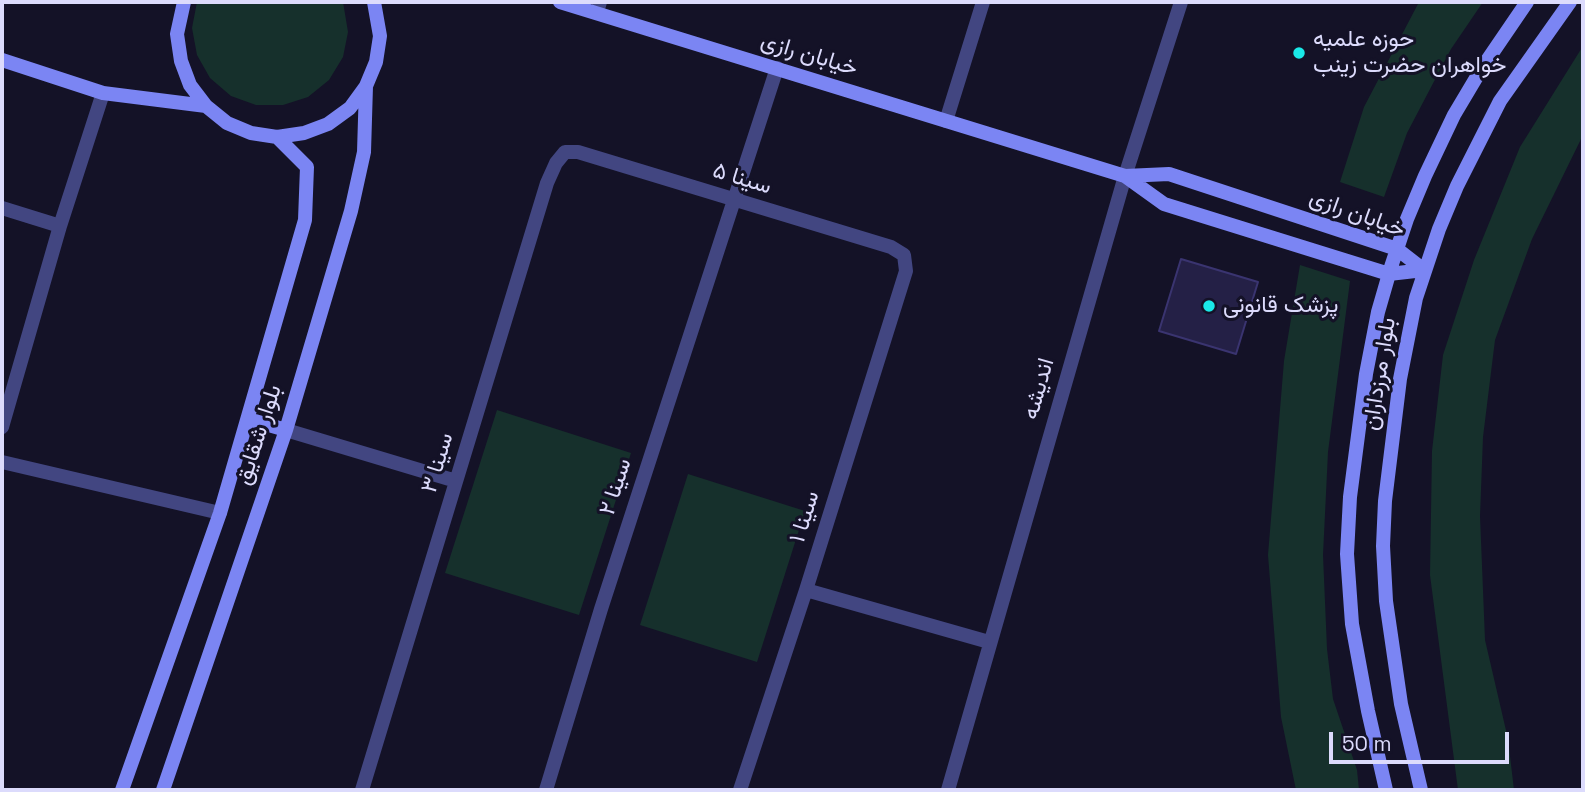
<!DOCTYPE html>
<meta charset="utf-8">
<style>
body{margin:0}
#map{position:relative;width:1585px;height:792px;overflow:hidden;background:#141227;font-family:"Space Grotesk",sans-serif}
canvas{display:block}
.frame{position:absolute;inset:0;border:4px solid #dcdbfc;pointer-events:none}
.scale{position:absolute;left:1329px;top:732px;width:180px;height:32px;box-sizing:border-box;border:4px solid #dcdbfc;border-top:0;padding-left:9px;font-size:21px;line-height:24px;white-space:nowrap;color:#dcdbfc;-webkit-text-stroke:5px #141227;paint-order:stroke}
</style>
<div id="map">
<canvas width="1585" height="792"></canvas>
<div class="frame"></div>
<div class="scale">50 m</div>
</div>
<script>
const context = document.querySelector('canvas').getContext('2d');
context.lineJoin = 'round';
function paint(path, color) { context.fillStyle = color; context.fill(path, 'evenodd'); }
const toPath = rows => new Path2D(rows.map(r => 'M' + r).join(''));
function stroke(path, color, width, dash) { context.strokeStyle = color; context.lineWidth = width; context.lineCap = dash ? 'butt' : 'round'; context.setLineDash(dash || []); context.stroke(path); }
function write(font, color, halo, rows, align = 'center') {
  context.font = font + ' "Space Grotesk",Vazirmatn,sans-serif'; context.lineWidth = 6; context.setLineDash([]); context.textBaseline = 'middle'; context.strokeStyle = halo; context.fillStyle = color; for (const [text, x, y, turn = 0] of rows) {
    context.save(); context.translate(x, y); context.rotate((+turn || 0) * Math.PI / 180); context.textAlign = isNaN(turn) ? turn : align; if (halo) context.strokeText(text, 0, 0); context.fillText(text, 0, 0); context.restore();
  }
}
paint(toPath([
 [197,2,343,2,348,32,343,57,329,80,308,97,283,105,256,105,231,96,210,78,197,55,192,28],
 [1419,2,1483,2,1451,49,1407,133,1384,197,1340,182,1364,107],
 [1583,46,1583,135,1532,239,1495,340,1483,437,1480,516,1485,640,1508,739,1514,790,1458,790,1430,575,1432,451,1443,355,1474,260,1520,147],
 [1300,265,1350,281,1328,452,1323,555,1327,649,1333,699,1357,770,1359,790,1296,790,1281,717,1268,555,1284,361],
 [497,410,631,453,579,615,445,573],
 [688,474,805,511,757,662,640,625]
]), '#16302c');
const building = toPath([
 [1181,259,1258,282,1236,354,1159,331,1181,259]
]);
paint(building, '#242046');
stroke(building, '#3a3470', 2);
stroke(toPath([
 [597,12,600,2],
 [946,121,983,2],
 [2,208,60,226],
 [2,427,60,226,103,93],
 [286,430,456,481],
 [2,462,220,513],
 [806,590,989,642],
 [362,790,547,183,556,163,565,152,578,152,891,247,904,255,906,271,806,590,740,790],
 [546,790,601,609,777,68],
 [948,790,1125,176,1181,2]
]), '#424681', 14);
stroke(toPath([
 [184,2,177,34,181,61,190,85,206,106,227,123,251,133,277,137,304,133,328,124,350,108,366,86,376,62,380,36,374,2],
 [560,2,1125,176,1164,204,1389,274,1424,270],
 [2,60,103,93,206,106],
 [1125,176,1169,174,1397,249,1424,270],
 [248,419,286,430],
 [122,790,220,513,305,220,307,167,277,137],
 [163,790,286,430,351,211,364,152,366,86],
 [1386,790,1368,711,1352,624,1347,554,1350,497,1366,374,1378,312,1391,267,1407,219,1425,176,1454,115,1482,68,1527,2],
 [1421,790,1401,704,1386,601,1383,546,1385,501,1400,379,1416,298,1439,229,1457,186,1500,101,1570,2]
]), '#7b85f3', 14);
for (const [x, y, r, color] of [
 [1299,53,7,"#1ae9e8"],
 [1209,306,7,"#1ae9e8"]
]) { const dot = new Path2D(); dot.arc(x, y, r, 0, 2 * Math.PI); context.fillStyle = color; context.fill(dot); stroke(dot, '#141227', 2.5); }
write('23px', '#dcdbfc', '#141227', [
 ["حوزه علمیه",1313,40],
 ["خواهران حضرت زینب",1313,66],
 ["پزشک قانونی",1223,306]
], 'left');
write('23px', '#dcdbfc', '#141227', [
 ["خیابان رازی",809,55,17],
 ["سینا ۵",742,179,17],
 ["خیابان رازی",1357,214,20],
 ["بلوار مرزداران",1380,374,-81],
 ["اندیشه",1039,389,-74],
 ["بلوار شقایق",259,435,-72],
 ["سینا ۳",438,463,-73],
 ["سینا ۲",616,487,-72],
 ["سینا ۱",805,517,-73]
]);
</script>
